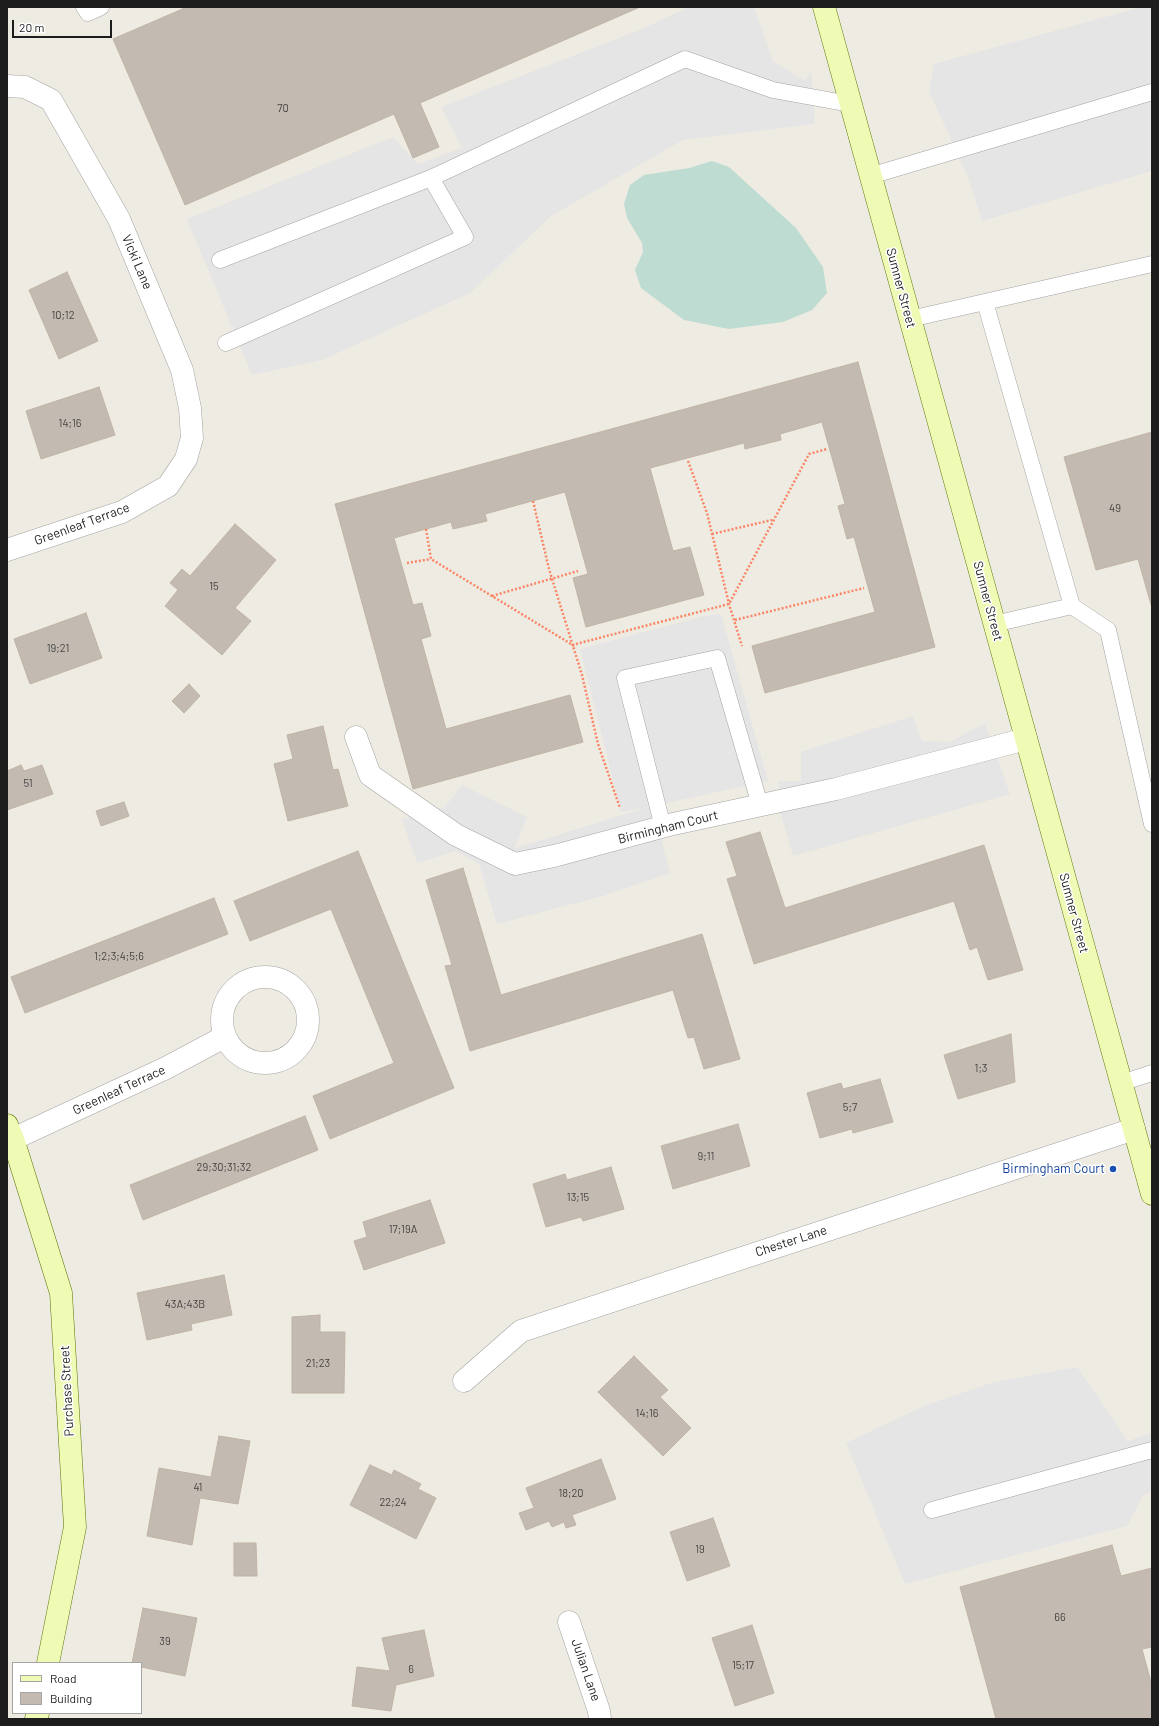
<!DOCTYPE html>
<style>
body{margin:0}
#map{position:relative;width:1159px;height:1726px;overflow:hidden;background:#eeebe2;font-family:Barlow,sans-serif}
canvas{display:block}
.frame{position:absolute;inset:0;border:8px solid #1d1d1d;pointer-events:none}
.legend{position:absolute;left:12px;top:1662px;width:130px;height:52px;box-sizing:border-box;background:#fff;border:1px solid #a5a5a5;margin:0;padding:5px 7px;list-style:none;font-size:12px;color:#1d1d1d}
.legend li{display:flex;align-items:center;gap:8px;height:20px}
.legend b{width:20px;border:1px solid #a5a5a5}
.scale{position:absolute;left:12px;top:20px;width:100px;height:18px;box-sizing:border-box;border:2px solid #1d1d1d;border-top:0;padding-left:5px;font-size:12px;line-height:14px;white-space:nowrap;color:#1d1d1d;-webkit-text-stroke:3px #fff;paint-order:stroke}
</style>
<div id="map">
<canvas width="1159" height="1726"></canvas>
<div class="frame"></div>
<ul class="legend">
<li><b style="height:5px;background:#effab4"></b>Road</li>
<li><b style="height:11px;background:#c3bab2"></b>Building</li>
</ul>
<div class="scale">20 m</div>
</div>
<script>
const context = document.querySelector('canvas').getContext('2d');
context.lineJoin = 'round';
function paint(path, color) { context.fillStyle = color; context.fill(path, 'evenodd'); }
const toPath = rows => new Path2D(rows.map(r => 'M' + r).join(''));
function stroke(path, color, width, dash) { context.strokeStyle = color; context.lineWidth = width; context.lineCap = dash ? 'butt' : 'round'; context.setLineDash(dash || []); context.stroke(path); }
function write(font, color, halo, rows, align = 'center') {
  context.font = font + ' Barlow,sans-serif'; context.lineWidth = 3; context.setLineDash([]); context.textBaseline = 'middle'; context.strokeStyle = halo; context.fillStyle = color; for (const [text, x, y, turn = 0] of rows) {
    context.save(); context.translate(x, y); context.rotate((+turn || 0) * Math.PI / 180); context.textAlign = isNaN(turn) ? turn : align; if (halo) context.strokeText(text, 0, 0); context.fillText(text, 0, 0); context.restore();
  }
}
paint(toPath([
 [712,161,729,167,796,228,823,267,827,293,812,310,783,322,729,329,684,320,641,288,635,270,643,252,642,243,627,218,624,204,630,185,644,175,689,168]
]), '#bfdcd2');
paint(toPath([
 [689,7,754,7,773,61,805,81,811,71,815,124,683,140,551,216,470,293,322,360,252,375,187,219,393,137,418,164,462,148,441,107,642,29],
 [1142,7,1152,7,1152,171,982,221,968,177,929,91,934,64],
 [721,614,768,781,653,806,670,873,603,896,497,924,479,864,456,851,417,863,402,819,445,807,462,785,527,817,515,848,646,808,621,812,580,649,704,616],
 [913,716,922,741,950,742,985,723,1010,794,793,856,781,814,778,781,801,781,801,752],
 [1077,1367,1128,1441,1152,1433,1152,1491,1144,1494,1127,1526,905,1584,846,1443,926,1405,994,1382]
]), '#e5e5e5');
const building = toPath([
 [187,7,640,7,420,103,439,147,413,158,394,114,185,205,113,39,187,7],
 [67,272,98,341,59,359,29,290,67,272],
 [858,362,935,647,765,693,752,646,875,612,854,537,847,539,838,506,845,504,822,422,780,434,781,440,745,449,744,443,650,468,673,551,690,547,704,595,586,627,573,578,588,574,565,492,485,514,487,521,453,529,451,522,394,538,413,605,422,603,431,636,421,639,446,729,570,695,583,742,413,789,335,504,858,362],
 [99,387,115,435,41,459,26,411,99,387],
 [1152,432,1152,608,1138,559,1096,570,1064,457,1152,432],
 [235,524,276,560,235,608,251,621,222,655,165,606,178,590,170,583,182,569,190,576,235,524],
 [86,613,102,658,30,684,14,639,86,613],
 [189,684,200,696,184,713,172,701,189,684],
 [323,726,333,770,338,769,348,806,288,821,274,764,293,759,287,735,323,726],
 [21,765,24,771,42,765,53,794,7,810,7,771,21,765],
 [124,802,129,816,101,826,96,811,124,802],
 [760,832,785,908,984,845,1023,970,988,980,977,947,970,950,954,901,754,964,727,879,737,876,726,842,760,832],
 [358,851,454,1088,330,1139,313,1096,394,1063,331,909,250,941,234,901,358,851],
 [463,868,501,995,702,934,740,1059,704,1069,694,1037,688,1038,673,990,470,1051,445,966,452,965,426,880,463,868],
 [214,898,228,934,25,1013,11,977,214,898],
 [1011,1034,1015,1082,958,1099,944,1055,1011,1034],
 [880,1079,893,1122,853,1133,852,1129,820,1138,807,1093,841,1083,843,1089,880,1079],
 [305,1116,318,1150,143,1220,130,1185,305,1116],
 [738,1124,750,1166,673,1189,661,1146,738,1124],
 [611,1167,624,1209,583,1221,581,1217,546,1227,533,1184,565,1174,567,1180,611,1167],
 [430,1200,445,1243,364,1270,354,1241,367,1237,363,1222,430,1200],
 [224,1275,232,1315,191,1324,192,1330,147,1340,137,1293,224,1275],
 [320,1315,320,1332,345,1332,344,1393,292,1393,292,1317,320,1315],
 [634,1356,668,1390,660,1397,691,1428,663,1456,598,1392,634,1356],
 [219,1436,250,1441,238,1504,200,1498,192,1545,147,1536,159,1468,211,1477,219,1436],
 [601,1459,616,1499,572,1515,576,1525,566,1528,564,1522,552,1527,549,1521,526,1530,519,1513,534,1508,526,1488,601,1459],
 [370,1465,392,1475,394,1470,421,1484,418,1489,436,1498,416,1539,350,1505,370,1465],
 [713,1518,730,1566,687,1581,670,1532,713,1518],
 [234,1543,256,1543,257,1576,234,1576,234,1543],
 [1112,1545,1121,1576,1152,1568,1152,1647,1142,1649,1152,1686,1152,1719,996,1719,960,1587,1112,1545],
 [143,1608,197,1618,185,1676,141,1667,141,1663,132,1663,143,1608],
 [752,1625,774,1693,735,1706,712,1638,752,1625],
 [424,1630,434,1676,396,1685,391,1711,352,1706,357,1667,390,1671,382,1638,424,1630]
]);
paint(building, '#c3bab2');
stroke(building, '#c0b3a4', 1);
const lane = toPath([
 [84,7,88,13,101,7],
 [870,176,1152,92],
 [220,260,431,178],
 [985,302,1072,606,994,624],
 [910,319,1152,264],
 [226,343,465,237,431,178,685,59,773,90,850,104],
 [1072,606,1108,630,1152,824],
 [663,827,625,678,717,658,760,805],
 [1121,1083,1152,1073],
 [932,1510,1152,1450]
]);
const street = toPath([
 [7,86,25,87,51,100,119,219,182,370,190,408,192,438,186,459,168,486,122,512,7,550],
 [356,737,370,775,456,835,515,864,554,856,673,824,836,789,1026,739],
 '222 1020a43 43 0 1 1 86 0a43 43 0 1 1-86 0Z',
 [13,1139,166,1068,224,1037],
 [464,1381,521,1331,1134,1129],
 [569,1622,599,1711,600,1719]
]);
const secondary = toPath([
 [824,7,1152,1194],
 [7,1125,13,1139,61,1293,75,1527,48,1663],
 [36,1719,38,1713]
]);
stroke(lane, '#a4a4a4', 17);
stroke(street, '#a4a4a4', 23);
stroke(secondary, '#5b7304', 23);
stroke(toPath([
 [688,461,707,513,729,604,742,646],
 [533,501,549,569,582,675,598,744,620,808],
 [426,529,431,559,576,647],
 [712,534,772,520],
 [407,563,431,559],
 [492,596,578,571],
 [735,620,864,588],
 [572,645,729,604,809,454,827,449]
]), '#fb8566', 2.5, [2, 2]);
stroke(lane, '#fff', 16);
stroke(street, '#fff', 22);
stroke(secondary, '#effab4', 22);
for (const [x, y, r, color] of [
 [1113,1169,4,"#1a4fb4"]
]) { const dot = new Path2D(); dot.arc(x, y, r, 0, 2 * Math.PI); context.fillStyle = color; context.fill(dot); stroke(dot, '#fff', 1.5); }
write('11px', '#464442', null, [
 ["70",283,108],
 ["10;12",63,315],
 ["14;16",70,423],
 ["49",1115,508],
 ["15",214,586],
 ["19;21",58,648],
 ["51",28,783],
 ["1;2;3;4;5;6",119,956],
 ["1;3",981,1068],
 ["5;7",850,1107],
 ["9;11",706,1156],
 ["29;30;31;32",224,1167],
 ["13;15",578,1197],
 ["17;19A",403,1229],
 ["43A;43B",185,1304],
 ["21;23",318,1363],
 ["14;16",647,1413],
 ["41",198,1487],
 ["18;20",571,1493],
 ["22;24",393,1502],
 ["19",700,1549],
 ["66",1060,1617],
 ["39",165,1641],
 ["15;17",743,1665],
 ["6",411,1669]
]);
write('13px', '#1d1d1d', '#fff', [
 ["Vicki Lane",137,262,67],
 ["Sumner Street",901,288,75],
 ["Greenleaf Terrace",82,524,-20],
 ["Sumner Street",988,601,75],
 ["Birmingham Court",668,827,-14],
 ["Sumner Street",1074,913,75],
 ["Greenleaf Terrace",119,1090,-25],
 ["Chester Lane",791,1241,-18],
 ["Purchase Street",67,1391,-93],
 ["Julian Lane",586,1670,71]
]);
write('13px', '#164399', '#fff', [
 ["Birmingham Court",1105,1169]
], 'right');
</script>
